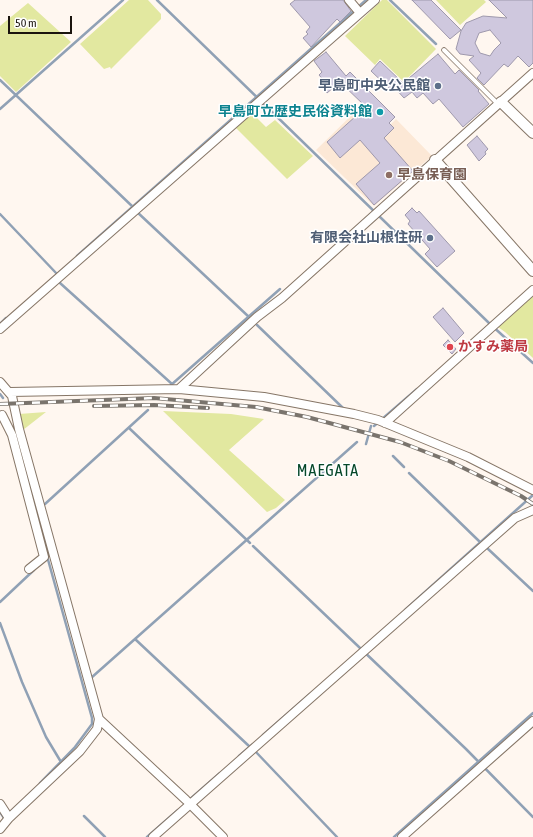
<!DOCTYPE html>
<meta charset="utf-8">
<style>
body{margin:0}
#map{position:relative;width:533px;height:837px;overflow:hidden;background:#fff7f0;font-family:"Asap Condensed",sans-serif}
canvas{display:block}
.scale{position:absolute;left:8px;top:16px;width:64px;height:18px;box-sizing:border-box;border:2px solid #1a140e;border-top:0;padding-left:5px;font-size:12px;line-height:14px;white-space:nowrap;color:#1a140e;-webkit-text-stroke:3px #fff;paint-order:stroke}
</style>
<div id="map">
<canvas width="533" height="837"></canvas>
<div class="scale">50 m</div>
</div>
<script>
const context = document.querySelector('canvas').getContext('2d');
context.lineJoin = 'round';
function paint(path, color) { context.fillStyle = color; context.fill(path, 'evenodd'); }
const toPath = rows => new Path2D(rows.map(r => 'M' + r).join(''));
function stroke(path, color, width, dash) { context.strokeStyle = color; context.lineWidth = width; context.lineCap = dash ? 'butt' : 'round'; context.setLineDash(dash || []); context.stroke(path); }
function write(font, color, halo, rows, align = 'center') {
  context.font = font + ' "Asap Condensed","Noto Sans JP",sans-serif'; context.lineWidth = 3; context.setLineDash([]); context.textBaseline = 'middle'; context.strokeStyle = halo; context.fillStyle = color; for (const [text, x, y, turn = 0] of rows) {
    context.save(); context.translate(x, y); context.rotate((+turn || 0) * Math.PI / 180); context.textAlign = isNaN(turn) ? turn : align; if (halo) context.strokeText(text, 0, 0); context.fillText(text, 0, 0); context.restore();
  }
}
paint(toPath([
 [362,105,385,130,396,119,432,156,374,206,316,150]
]), '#fce8d6');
paint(toPath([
 [129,0,148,0,161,14,161,19,111,69,110,67,104,69,80,44],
 [382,0,387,0,436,49,404,82,380,59,375,65,345,36],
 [436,0,484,0,486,2,460,25],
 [28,3,71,42,16,92,0,76,0,26],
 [252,113,266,127,275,120,313,156,287,179,236,128],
 [533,296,533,358,505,332,498,327],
 [163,411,231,414,264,419,229,450,285,500,276,508,267,512],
 [46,412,23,430,19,414]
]), '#e2e8a0');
stroke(toPath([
 [157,0,490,324,533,363],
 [390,0,436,44],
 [0,80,133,207],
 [0,109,123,0],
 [136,211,249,317],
 [0,214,57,274,60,283,172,384],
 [77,256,366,0],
 [0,324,6,318],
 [257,325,344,409],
 [171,385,280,289],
 [0,394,3,398],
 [374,426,417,389],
 [129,428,250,543],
 [366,444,371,426],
 [393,456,404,467],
 [409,473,481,543],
 [45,504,148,410],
 [253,546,466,749,533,817],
 [487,548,533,591],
 [0,602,34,570],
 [405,610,533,495],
 [0,623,22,682,46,737,61,762],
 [135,639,250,747],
 [91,678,357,442],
 [263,735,310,694],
 [255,751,337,837],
 [239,756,253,744],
 [40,783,75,747,92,724,92,718,47,556],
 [189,800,220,773],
 [0,812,4,818],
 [84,816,105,837],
 [147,837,178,810],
 [394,837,533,713]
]), '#90a1b5', 2.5);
const building = toPath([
 [295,0,343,0,351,11,340,22,337,19,311,47,303,38,308,34,306,32,310,27,290,4,295,0],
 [412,0,431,0,461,30,450,39,412,0],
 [489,0,533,0,533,63,529,67,518,56,508,67,504,64,484,85,477,78,481,73,469,60,474,56,460,54,456,49,461,31,466,23,483,16,507,18,489,0],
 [490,30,501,43,494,50,490,56,480,53,475,43,479,33,490,30],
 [326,52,346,76,350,72,395,117,389,123,394,128,384,138,413,171,374,205,356,184,380,163,360,140,340,158,327,142,366,107,340,82,327,93,321,87,326,83,319,75,322,72,314,61,326,52],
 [438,54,455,74,459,70,479,90,478,91,489,104,463,127,439,99,433,104,423,93,417,98,412,92,404,98,394,87,391,90,371,71,380,61,403,83,438,54],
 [477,136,488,149,485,152,486,154,479,161,467,145,477,136],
 [412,208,417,213,419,211,455,251,437,267,425,254,430,249,408,224,410,221,405,215,412,208],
 [443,308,464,333,455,342,433,317,443,308],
 [448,340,456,349,452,354,443,345,448,340]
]);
paint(building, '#cfc8de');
stroke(building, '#9e98ac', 1);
const service = toPath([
 [444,50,498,104]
]);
const minor = toPath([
 [349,0,360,13],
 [0,329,375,0],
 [0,382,12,396,19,429,99,719,97,729,80,751,9,818,0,829],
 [179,389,257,317,282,298,533,73],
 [10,392,179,389,264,397,354,414,378,420,468,457,533,490],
 [2,415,12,435,44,557,29,569],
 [385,423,533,290],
 [99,719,186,800,223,837],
 [0,804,9,818],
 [153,837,515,518,533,510],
 [402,837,533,721]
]);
const tertiary = toPath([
 [501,102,533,133],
 [435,160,533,271]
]);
stroke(service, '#867667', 5.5);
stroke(minor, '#867667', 10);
stroke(tertiary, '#867667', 12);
stroke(service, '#fff', 4);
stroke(minor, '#fff', 8);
stroke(tertiary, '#fff', 10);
const rail = toPath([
 [0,404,154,398,256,407,307,417,400,442,449,461,521,496,533,504],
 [94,406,154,405,208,408]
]);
stroke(rail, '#7a746d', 4);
stroke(rail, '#fff', 2.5, [8]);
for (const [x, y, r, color] of [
 [438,86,4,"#5c6f8a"],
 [380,112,4,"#0f9aa8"],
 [389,175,4,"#8d6e63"],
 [430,238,4,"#5c6f8a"],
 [450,347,4,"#e0444e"]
]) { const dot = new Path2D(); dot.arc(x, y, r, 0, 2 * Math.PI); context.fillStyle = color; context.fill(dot); stroke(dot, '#fff', 1.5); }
write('bold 14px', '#4e5e75', '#fff', [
 ["早島町中央公民館",430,86],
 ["有限会社山根住研",422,238]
], 'right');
write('bold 14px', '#0d838f', '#fff', [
 ["早島町立歴史民俗資料館",372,112]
], 'right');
write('bold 14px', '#785e54', '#fff', [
 ["早島保育園",397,175]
], 'left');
write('bold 14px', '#be3a42', '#fff', [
 ["かすみ薬局",458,347]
], 'left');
context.letterSpacing = '1px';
write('16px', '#06482a', '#fff', [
 ["MAEGATA",328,471]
]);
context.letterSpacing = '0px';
</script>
